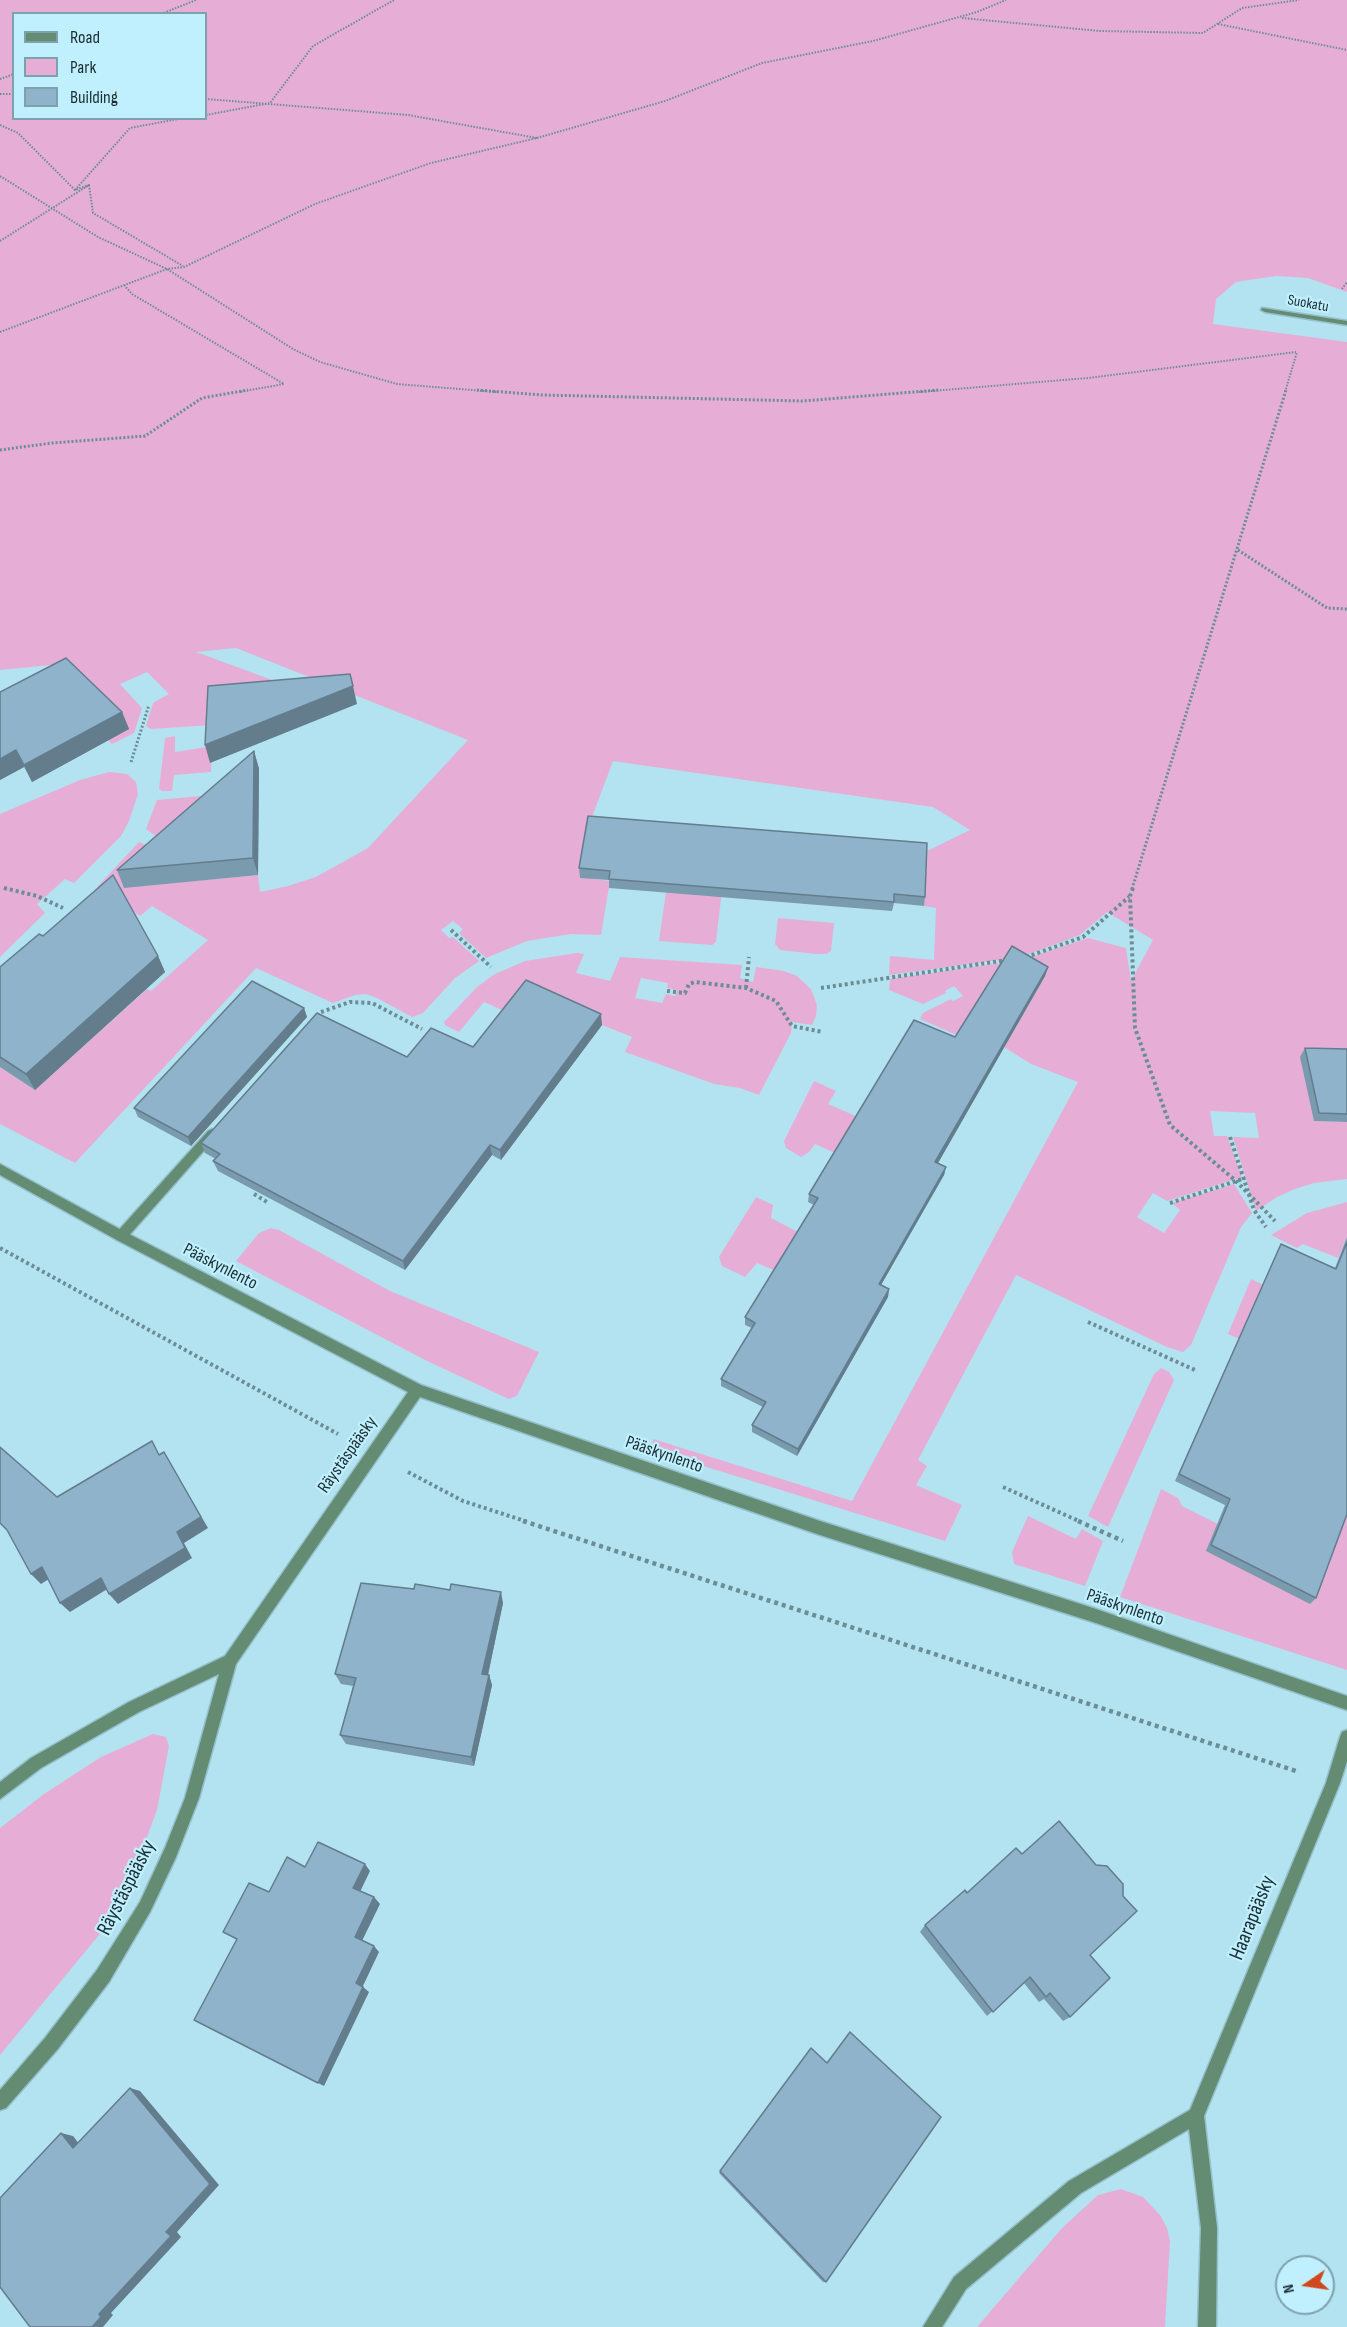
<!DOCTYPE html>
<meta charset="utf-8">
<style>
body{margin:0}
#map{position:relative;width:1347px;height:2327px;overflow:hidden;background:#b3e3f0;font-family:"Sofia Sans Condensed",sans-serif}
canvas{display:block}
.legend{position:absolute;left:12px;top:12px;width:195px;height:108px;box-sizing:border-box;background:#c0f0fe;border:2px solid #7ea2ad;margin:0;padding:8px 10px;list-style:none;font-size:18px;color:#1b2e33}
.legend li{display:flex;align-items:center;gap:12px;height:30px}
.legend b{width:30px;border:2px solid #7ea2ad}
.north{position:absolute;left:1275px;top:2255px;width:60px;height:60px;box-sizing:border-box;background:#c0f0fe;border:2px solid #7ea2ad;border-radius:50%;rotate:257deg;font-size:16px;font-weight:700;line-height:24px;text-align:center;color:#1b2e33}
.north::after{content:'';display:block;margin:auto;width:21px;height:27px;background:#d0481b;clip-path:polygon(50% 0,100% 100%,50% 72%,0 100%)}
</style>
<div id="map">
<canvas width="1347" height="2327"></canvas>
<ul class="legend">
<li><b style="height:8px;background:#638c73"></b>Road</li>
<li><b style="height:16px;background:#e6aed6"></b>Park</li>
<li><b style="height:16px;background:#8eb3ca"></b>Building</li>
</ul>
<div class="north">N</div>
</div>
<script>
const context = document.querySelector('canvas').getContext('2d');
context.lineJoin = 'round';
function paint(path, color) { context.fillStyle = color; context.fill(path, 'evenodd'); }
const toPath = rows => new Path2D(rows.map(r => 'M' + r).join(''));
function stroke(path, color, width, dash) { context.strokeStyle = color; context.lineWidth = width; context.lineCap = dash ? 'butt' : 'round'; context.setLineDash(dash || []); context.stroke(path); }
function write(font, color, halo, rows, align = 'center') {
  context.font = font + ' "Sofia Sans Condensed",sans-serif'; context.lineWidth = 4.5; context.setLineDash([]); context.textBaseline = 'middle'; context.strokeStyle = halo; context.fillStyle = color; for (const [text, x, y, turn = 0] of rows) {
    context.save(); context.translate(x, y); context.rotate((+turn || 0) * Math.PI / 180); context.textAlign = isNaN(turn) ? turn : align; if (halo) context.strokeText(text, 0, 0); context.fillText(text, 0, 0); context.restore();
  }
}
paint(toPath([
 [0,0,1347,0,1347,292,1308,278,1276,276,1236,282,1216,299,1213,324,1347,342,1347,1058,1314,1121,1347,1122,1347,1179,1314,1183,1295,1189,1277,1197,1256,1211,1233,1137,1259,1138,1255,1113,1210,1111,1214,1136,1227,1136,1242,1177,1167,1201,1153,1193,1137,1217,1164,1233,1180,1210,1172,1203,1234,1184,1252,1213,1241,1227,1191,1345,1183,1352,1167,1347,1016,1275,918,1460,927,1466,916,1485,962,1505,945,1541,652,1450,653,1439,852,1501,1078,1082,1031,1064,1004,1047,959,1036,920,1019,923,1013,951,999,953,1001,963,996,954,986,945,991,946,993,923,1004,889,990,890,979,1022,960,1088,938,1126,948,1131,981,1153,940,1107,912,1080,935,1021,957,889,975,890,956,934,960,936,908,924,906,925,852,970,830,933,807,613,761,589,825,580,877,610,881,601,935,571,934,527,941,486,958,459,933,463,929,453,921,441,930,449,938,453,937,479,961,455,978,423,1013,412,1017,377,998,366,994,355,995,333,1003,256,968,75,1163,0,1124,0,1067,35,1090,147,989,151,991,208,940,152,906,140,916,97,887,139,842,165,853,182,882,258,875,260,892,288,886,316,877,368,848,468,740,236,648,196,652,286,685,212,725,151,729,146,726,153,703,169,694,147,672,120,684,142,708,134,733,112,744,89,721,62,664,0,670],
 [14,14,206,14,206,118,14,118],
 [175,736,175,752,212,746,211,772,174,775,172,791,162,791,159,789,165,738],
 [109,772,127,774,136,782,138,794,129,821,121,836,74,883,65,879,37,904,45,913,0,957,0,814,80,780],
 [211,795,165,843,146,829,157,800],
 [667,885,722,890,716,942,712,945,659,941],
 [778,918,834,923,831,951,826,954,816,954,780,950,775,944],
 [577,953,584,954,576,973,610,981,620,957,742,965,740,978,753,982,756,967,784,971,797,976,811,989,817,1005,816,1016,812,1025,792,1022,791,1033,759,1095,740,1088,714,1084,625,1052,632,1037,602,1025,509,1013,484,1002,459,1032,445,1025,444,1022,477,987,495,974,525,961],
 [641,978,668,983,667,988,677,990,675,996,666,994,662,1003,635,998],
 [814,1081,836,1091,828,1104,858,1117,846,1158,815,1144,809,1152,801,1157,786,1148,784,1141],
 [756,1197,773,1205,771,1218,800,1233,787,1276,757,1263,745,1277,722,1266,719,1257],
 [1347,1202,1347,1237,1338,1258,1303,1244,1297,1248,1271,1235,1307,1213],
 [271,1228,279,1230,390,1291,539,1352,517,1396,509,1399,500,1395,427,1361,236,1261,259,1233],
 [1251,1279,1280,1293,1295,1365,1228,1334],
 [1161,1368,1169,1372,1174,1380,1108,1527,1088,1516,1154,1374],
 [1161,1489,1178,1498,1182,1506,1218,1524,1207,1551,1347,1505,1347,1670,1120,1597],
 [1028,1516,1076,1539,1082,1529,1103,1541,1085,1586,1014,1564,1012,1552],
 [153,1734,166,1737,169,1746,157,1810,131,1880,99,1935,0,2055,0,1828,44,1794,101,1757],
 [1121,2189,1143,2197,1160,2215,1167,2228,1170,2241,1165,2327,977,2327,1062,2228,1098,2195]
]), '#e6aed6');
const service = toPath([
 [212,1129,216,1131,218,1134,216,1137,125,1240,121,1241,117,1240,115,1236,117,1232,208,1131,212,1129]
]);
const minor = toPath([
 [1262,308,1347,321,1347,325,1265,312,1261,310,1262,308],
 [0,1164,125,1232,421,1385,820,1521,1093,1608,1347,1696,1347,1710,1093,1622,820,1535,420,1397,236,1664,199,1798,176,1857,150,1912,109,1982,57,2050,6,2108,0,2110,0,2090,45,2038,97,1970,140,1902,165,1848,185,1798,219,1674,139,1712,88,1741,41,1768,0,1799,0,1782,31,1758,129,1702,225,1656,408,1392,117,1240,0,1175,0,1164],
 [1347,1730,1347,1761,1340,1783,1204,2116,1217,2228,1216,2327,1198,2327,1201,2228,1189,2129,1081,2193,966,2289,942,2327,923,2327,954,2277,1069,2181,1190,2110,1326,1783,1340,1737,1342,1732,1347,1730]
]);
stroke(service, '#95bfca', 3);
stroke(minor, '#95bfca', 3);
stroke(toPath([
 [161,14,196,0],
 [962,18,1100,31,1203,33,1242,8,1299,0],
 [1218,24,1347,50],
 [0,79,14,74],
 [0,94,14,94],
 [206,115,270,103,313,46,394,0],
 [0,125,18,133,75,190],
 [537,138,665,101,762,63,873,41,977,12,1006,0],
 [0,176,98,237,167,269,293,349,320,362,397,384,497,392],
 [89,185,93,213,183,266],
 [0,241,89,185,75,190,130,128,183,118],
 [124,285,132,294,284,384,239,392],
 [1342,289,1347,282],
 [0,332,167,269,184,267,315,204,431,163,537,138,408,115,206,99],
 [919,392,1088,378,1296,352],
 [1285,392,1297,352]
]), '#6b8d96', 2, [1.5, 1.5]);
stroke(toPath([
 [477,390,542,395,803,401,938,390],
 [0,450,52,443,145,436,202,398,248,390],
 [1238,550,1327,608,1347,609],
 [131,762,149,705],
 [4,888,8,889],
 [1132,889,1286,390]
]), '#6b8d96', 3, [2, 2]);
stroke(toPath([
 [4,888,37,896,63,908],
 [1133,888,1130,896,1135,1028,1170,1125,1236,1181,1275,1221],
 [451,930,491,967],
 [1026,957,1083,937,1129,897],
 [746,988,749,957],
 [821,988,1007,960],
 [667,991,685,993,689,984,695,982,746,988,776,1001,792,1026,823,1032],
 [321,1012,350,1002,372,1003,422,1029],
 [1230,1137,1254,1210,1266,1227],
 [254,1194,267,1202],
 [1170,1203,1245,1178],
 [0,1248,338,1434],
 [1088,1322,1195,1370],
 [408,1472,463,1501,528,1522],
 [1003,1487,1081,1522]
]), '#6b8d96', 4, [3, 3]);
stroke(toPath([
 [523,1521,1296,1771],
 [1078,1521,1123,1541]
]), '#6b8d96', 4.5, [4, 4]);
paint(service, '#638c73');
paint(minor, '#638c73');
paint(toPath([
 [0,692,122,712,129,729,32,782,24,767,0,780],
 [254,751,259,769,258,875,124,888,117,870],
 [579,868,925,897,924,906,894,903,892,911,609,888,609,880,580,878],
 [43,936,158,956,165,972,35,1090,0,1067,0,967],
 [1048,967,1045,976,938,1163,946,1167,944,1175,881,1285,889,1289,888,1297,797,1456,752,1432,752,1425,763,1407,721,1386,721,1379,752,1328,745,1325,745,1317,814,1205,808,1202,809,1194],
 [304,1008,307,1017,191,1146,138,1117,134,1108],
 [602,1025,501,1160,492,1155,405,1270,218,1171,213,1161,216,1159,205,1153,201,1143,407,1057,473,1047],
 [1305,1048,1347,1049,1347,1122,1314,1121,1300,1057],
 [1347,1237,1347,1514,1316,1598,1310,1604,1206,1551,1225,1505,1175,1481,1277,1252,1281,1244,1335,1268],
 [503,1603,488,1675,489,1675,492,1685,474,1766,346,1744,340,1735,353,1686,341,1684,335,1674],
 [967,1893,1090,1955,1070,2017,1063,2021,1044,1999,1039,2002,1024,1983,987,2016,920,1932,925,1925],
 [811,2048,826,2282,823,2282,719,2173]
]), '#7a9aae');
paint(toPath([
 [353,686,357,704,210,763,205,745],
 [122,712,129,729,32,782,24,765],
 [16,750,24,767,0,780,0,759],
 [254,751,259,769,258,875,253,858],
 [158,956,165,972,35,1090,26,1074],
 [1048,967,1045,976,934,1170,935,1162],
 [304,1008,307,1017,191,1146,188,1137],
 [601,1014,602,1025,501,1160,500,1150],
 [490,1145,492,1155,405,1270,403,1261],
 [946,1167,944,1175,877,1292,879,1284],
 [889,1289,888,1297,797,1456,798,1449],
 [164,1452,208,1528,184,1543,192,1558,118,1604,109,1594,177,1532],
 [42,1567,52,1577,41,1584,31,1574],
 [101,1578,109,1588,70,1612,60,1603],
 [501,1592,503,1603,486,1684,482,1674],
 [489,1675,492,1685,474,1766,471,1757],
 [365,1864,370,1871,359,1894,353,1888],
 [374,1897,380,1904,361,1943,355,1937],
 [374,1946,379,1952,362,1988,356,1983],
 [363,1987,369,1992,324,2086,318,2083],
 [130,2088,140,2091,219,2185,177,2232,181,2237,111,2313,113,2315,103,2327,92,2327,99,2314,166,2232],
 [61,2133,73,2136,85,2151,73,2148]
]), '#637d8d');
const building = toPath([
 [66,658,122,712,24,765,16,750,0,759,0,692,66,658],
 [350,674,353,686,205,745,208,686,350,674],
 [254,751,253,858,117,870,254,751],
 [588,816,927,843,925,897,894,894,894,902,609,879,610,871,579,868,588,816],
 [113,875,158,956,26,1074,0,1057,0,967,39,934,43,936,113,875],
 [1012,946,1048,967,935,1162,946,1167,879,1284,889,1289,798,1449,752,1425,766,1402,721,1379,755,1323,745,1317,818,1198,809,1194,914,1020,955,1037,1012,946],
 [526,980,601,1014,500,1150,490,1145,403,1261,213,1161,220,1154,201,1143,317,1013,407,1057,431,1028,473,1047,526,980],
 [252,981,304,1008,188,1137,134,1108,252,981],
 [1305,1048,1347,1049,1347,1114,1319,1113,1305,1048],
 [1347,1242,1347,1514,1316,1598,1211,1545,1230,1499,1179,1474,1281,1244,1336,1269,1347,1242],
 [152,1441,159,1455,164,1452,201,1517,177,1532,185,1548,109,1594,101,1578,60,1603,42,1567,31,1574,7,1530,0,1523,0,1447,57,1497,152,1441],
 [361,1583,414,1589,415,1584,450,1590,451,1584,501,1592,482,1674,489,1675,471,1757,340,1735,356,1678,335,1674,361,1583],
 [1059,1821,1096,1865,1107,1866,1123,1884,1123,1896,1137,1911,1090,1955,1110,1978,1070,2017,1050,1993,1046,1997,1030,1977,993,2012,925,1925,965,1890,967,1893,1016,1848,1022,1854,1059,1821],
 [318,1842,365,1864,353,1888,374,1897,355,1937,374,1946,356,1983,363,1987,318,2083,194,2020,237,1939,223,1932,249,1883,269,1892,287,1857,305,1867,318,1842],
 [850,2032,941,2117,826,2282,720,2171,811,2048,827,2063,850,2032],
 [130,2088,210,2184,166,2232,171,2236,99,2314,101,2317,92,2327,30,2327,0,2287,0,2198,61,2133,73,2148,130,2088]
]);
paint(building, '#8eb3ca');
stroke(building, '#637d8d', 1.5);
write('15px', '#1b2e33', '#c0f0fe', [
 ["Suokatu",1308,304,10]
]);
write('18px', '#1b2e33', '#c0f0fe', [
 ["Pääskynlento",220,1267,27],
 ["Räystäspääsky",348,1455,-55],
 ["Pääskynlento",664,1455,19],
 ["Pääskynlento",1125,1608,19]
]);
write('21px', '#1b2e33', '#c0f0fe', [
 ["Räystäspääsky",127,1888,-63],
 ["Haarapääsky",1253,1918,-68]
]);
</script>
